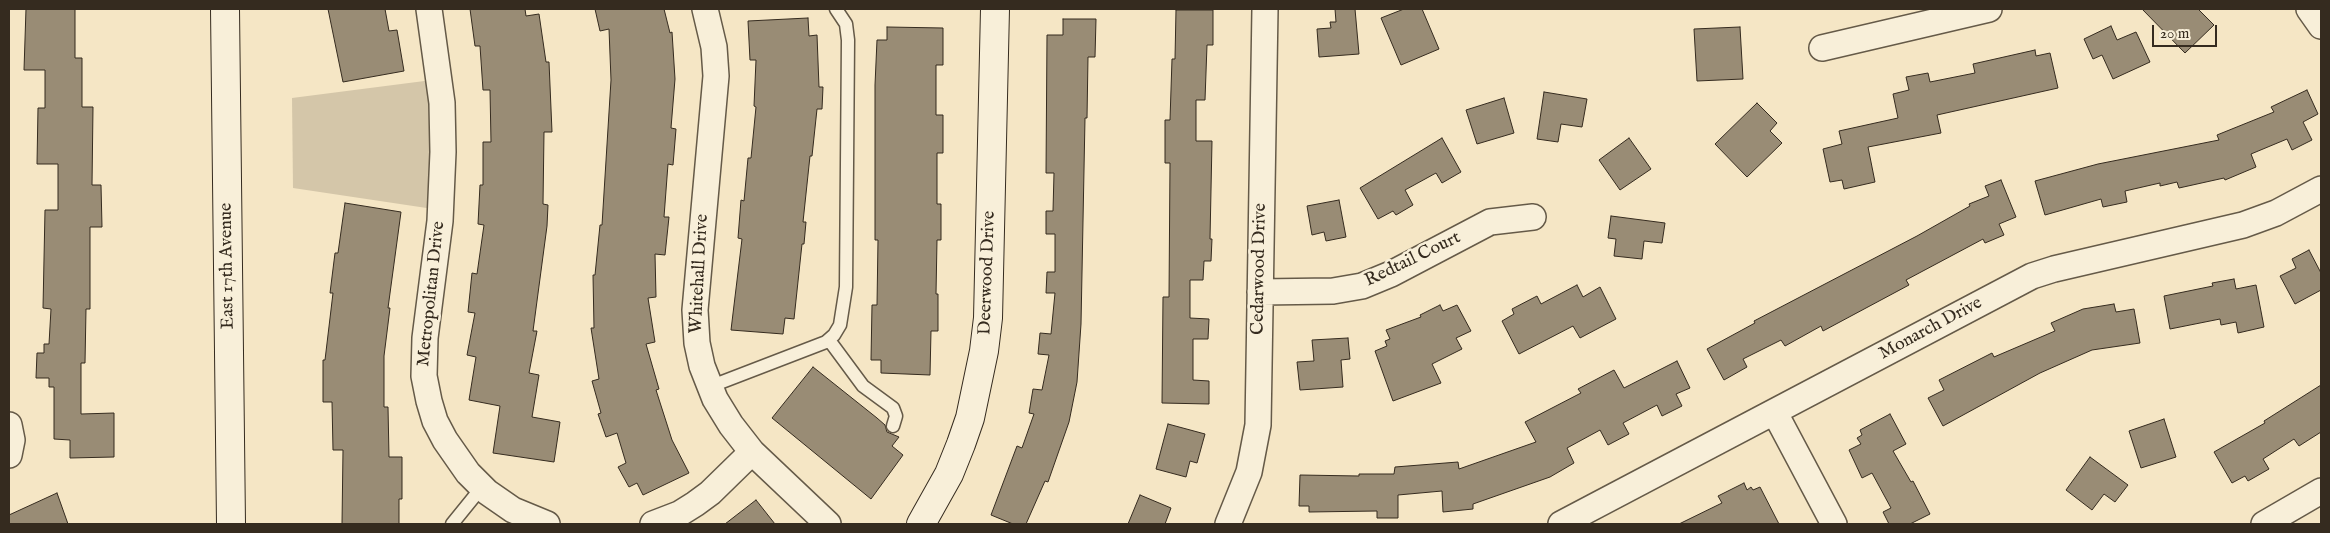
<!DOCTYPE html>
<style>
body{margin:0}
#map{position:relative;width:2330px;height:533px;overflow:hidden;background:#f5e6c5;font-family:"IM FELL English",serif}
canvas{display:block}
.frame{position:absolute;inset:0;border:10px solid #352b1f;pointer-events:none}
.scale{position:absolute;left:2152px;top:25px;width:65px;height:22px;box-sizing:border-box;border:2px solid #352b1f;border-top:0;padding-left:6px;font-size:15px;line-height:18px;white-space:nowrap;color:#352b1f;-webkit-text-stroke:4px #f8efd9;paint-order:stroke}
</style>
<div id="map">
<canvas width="2330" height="533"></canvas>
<div class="frame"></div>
<div class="scale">20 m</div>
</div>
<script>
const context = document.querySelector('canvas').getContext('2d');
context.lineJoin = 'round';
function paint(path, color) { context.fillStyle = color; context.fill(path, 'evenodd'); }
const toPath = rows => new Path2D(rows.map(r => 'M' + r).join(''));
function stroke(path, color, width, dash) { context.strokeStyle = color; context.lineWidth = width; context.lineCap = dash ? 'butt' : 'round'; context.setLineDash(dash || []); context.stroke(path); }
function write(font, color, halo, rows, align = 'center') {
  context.font = font + ' "IM FELL English",serif'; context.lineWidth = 5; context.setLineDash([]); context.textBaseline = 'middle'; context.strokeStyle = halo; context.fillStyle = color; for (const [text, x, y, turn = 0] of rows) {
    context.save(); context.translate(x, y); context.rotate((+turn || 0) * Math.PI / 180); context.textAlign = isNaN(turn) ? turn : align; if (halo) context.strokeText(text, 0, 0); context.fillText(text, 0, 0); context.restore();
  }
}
paint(toPath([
 [440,79,440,210,293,188,292,98]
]), '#d4c6a9');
const building = toPath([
 [26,9,75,9,75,58,82,58,82,107,93,107,92,185,101,185,102,227,90,227,90,309,86,309,85,363,81,363,81,414,114,413,114,457,70,458,70,440,54,439,54,387,49,387,49,378,36,378,37,353,44,353,44,344,49,344,51,309,43,308,45,210,58,210,58,164,37,164,38,108,45,108,45,70,24,70,26,9],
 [328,9,385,9,389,31,397,30,404,71,343,82,328,9],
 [470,9,525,9,526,16,539,14,546,62,549,62,552,132,544,132,543,204,548,205,547,226,533,331,537,331,529,373,539,375,532,417,560,422,554,462,493,453,500,406,469,400,476,357,467,355,475,313,468,312,472,273,477,274,484,225,478,224,480,185,483,185,483,142,491,142,490,90,483,90,480,46,475,46,470,9],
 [595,9,664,9,670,33,672,32,675,79,671,128,676,129,673,165,668,164,664,217,669,217,665,255,655,254,656,297,648,298,655,342,646,344,659,389,656,390,672,440,689,473,643,495,637,483,629,487,618,467,626,463,617,433,606,437,598,414,601,413,592,381,599,379,591,328,594,328,593,275,595,275,600,225,602,225,611,80,609,29,600,31,595,9],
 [1335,9,1355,9,1359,54,1319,57,1317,29,1331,28,1330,22,1336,22,1335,9],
 [1404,9,1422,9,1439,49,1401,65,1381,18,1404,9],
 [2142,9,2198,9,2214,25,2185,53,2142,9],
 [1176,10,1213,10,1213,45,1207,45,1205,100,1196,100,1196,141,1212,141,1210,239,1212,239,1211,261,1204,261,1203,280,1190,280,1190,318,1209,319,1208,339,1193,339,1193,380,1209,381,1209,404,1162,403,1163,297,1169,297,1170,163,1165,163,1165,120,1170,120,1172,59,1175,59,1176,10],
 [808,18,809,36,817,35,819,87,823,87,822,109,817,109,812,156,810,156,803,222,806,222,804,244,802,244,794,319,785,318,783,334,731,330,742,239,738,238,741,200,744,201,748,158,751,158,756,107,754,106,756,60,750,60,748,21,808,18],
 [1063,19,1096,19,1095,57,1088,57,1087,118,1085,118,1081,324,1077,382,1069,422,1048,482,1045,481,1026,524,1013,524,991,515,1017,446,1022,448,1034,414,1029,413,1033,389,1042,390,1049,355,1038,354,1040,333,1051,334,1055,293,1046,293,1047,272,1055,272,1055,234,1046,234,1046,211,1053,211,1054,173,1046,173,1047,35,1063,35,1063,19],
 [2111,26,2117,40,2136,32,2150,62,2113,79,2102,55,2093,59,2084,39,2111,26],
 [887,27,943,28,943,65,936,65,936,115,943,115,943,153,937,153,937,204,941,204,941,240,937,240,936,294,938,294,938,331,931,331,930,375,881,373,881,360,871,360,872,305,877,305,878,240,875,240,875,85,877,40,887,40,887,27],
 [1740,27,1743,79,1697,81,1694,29,1740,27],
 [2035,50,2036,56,2050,53,2058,88,1937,115,1941,133,1868,147,1875,182,1844,189,1842,180,1830,182,1823,149,1842,144,1839,131,1898,118,1893,94,1909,90,1906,77,1928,73,1930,82,1975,73,1973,64,2035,50],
 [2307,90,2318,114,2303,122,2312,140,2292,150,2287,139,2251,154,2256,167,2225,180,2224,178,2179,188,2177,182,2160,186,2160,183,2125,191,2127,202,2103,207,2101,199,2045,215,2035,181,2098,164,2219,140,2217,135,2274,112,2271,107,2307,90],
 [1544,92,1587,99,1582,127,1561,124,1558,142,1537,139,1544,92],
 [1504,98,1514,133,1477,144,1466,110,1504,98],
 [1757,103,1777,123,1770,131,1782,143,1747,177,1715,144,1757,103],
 [1442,138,1461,172,1442,183,1436,173,1405,190,1413,205,1396,215,1393,211,1378,219,1360,188,1442,138],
 [1629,138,1651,169,1620,190,1599,160,1629,138],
 [2001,180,2016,217,1999,224,2004,235,1985,243,1983,239,1906,280,1909,285,1823,331,1821,326,1785,346,1781,340,1743,359,1747,367,1724,380,1707,349,1755,323,1754,321,1917,236,1970,206,1969,204,1989,196,1985,186,2001,180],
 [1339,200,1346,237,1326,241,1324,232,1312,235,1307,206,1339,200],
 [345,203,401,212,388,308,390,308,384,356,384,407,388,407,389,457,402,457,402,499,399,499,399,524,342,524,343,450,333,450,332,402,323,402,323,360,325,360,333,293,330,293,335,253,338,253,345,203],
 [1611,216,1665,223,1662,243,1644,241,1642,259,1614,256,1616,239,1608,238,1611,216],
 [2309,250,2321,273,2321,290,2295,304,2280,276,2296,268,2292,259,2309,250],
 [2234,279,2236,289,2256,285,2264,327,2238,333,2236,322,2221,325,2220,319,2170,329,2164,296,2213,286,2212,283,2234,279],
 [1577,285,1583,297,1600,287,1616,319,1580,338,1573,326,1519,354,1502,321,1514,314,1512,309,1537,296,1541,304,1577,285],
 [2114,304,2116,312,2134,309,2140,343,2092,350,2040,373,1943,426,1928,398,1944,390,1939,380,1992,353,1994,357,2055,331,2051,323,2083,309,2114,304],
 [1440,305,1443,311,1457,305,1471,331,1456,338,1462,349,1432,364,1441,383,1393,401,1375,351,1387,346,1385,341,1390,339,1386,330,1421,317,1420,315,1440,305],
 [1348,338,1350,359,1341,360,1343,387,1300,390,1297,362,1314,361,1312,340,1348,338],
 [1677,361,1690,388,1676,394,1682,406,1662,416,1657,405,1623,423,1629,434,1608,445,1600,430,1567,448,1574,463,1550,477,1473,504,1473,509,1443,512,1442,491,1398,495,1398,518,1377,518,1377,511,1309,512,1309,506,1299,506,1300,475,1359,476,1359,474,1394,474,1395,467,1458,462,1459,469,1536,442,1525,422,1581,393,1578,389,1614,370,1624,388,1677,361],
 [813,367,877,418,885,425,887,432,899,437,892,446,903,455,871,499,772,418,813,367],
 [2321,385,2321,432,2299,446,2294,439,2263,459,2269,469,2248,481,2245,476,2232,483,2214,452,2265,423,2264,421,2321,385],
 [1890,414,1906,444,1893,451,1911,482,1913,481,1930,514,1910,524,1889,524,1883,512,1891,508,1872,473,1862,478,1849,450,1861,444,1857,438,1862,435,1860,430,1890,414],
 [2164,419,2176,457,2141,468,2129,431,2164,419],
 [1168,424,1205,434,1197,463,1190,461,1186,477,1156,469,1168,424],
 [2090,457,2128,485,2115,502,2104,494,2092,510,2066,490,2090,457],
 [1744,483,1747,490,1751,487,1753,490,1760,487,1779,524,1679,524,1722,503,1718,496,1744,483],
 [57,493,68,524,9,524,9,515,57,493],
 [1140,495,1171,508,1165,524,1128,524,1140,495],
 [756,500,775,524,725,524,756,500]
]);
paint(building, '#998c75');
stroke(building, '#352b1f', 1);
const lane = toPath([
 [829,340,863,386,893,408,896,416,893,426],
 [709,387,826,342,834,335,840,325,846,287,848,40,846,24,836,9],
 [452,524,482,487]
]);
const street = toPath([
 [429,9,442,103,443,152,440,221,425,338,424,376,429,401,435,421,445,440,468,473,487,492,513,510,547,524],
 [705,9,714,47,716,76,695,310,697,343,702,366,715,399,731,425,752,452,828,524],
 [2309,9,2321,26],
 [1822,48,1989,9],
 [1260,292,1333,291,1362,286,1391,274,1490,222,1533,217],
 [1775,413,1834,524],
 [9,425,12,440,9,455],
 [653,524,679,514,695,504,710,493,752,452],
 [1228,524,1249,472,1258,425,1265,9],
 [1561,524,2032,276,2054,269,2243,225,2276,213,2321,189],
 [2264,524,2321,491]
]);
const secondary = toPath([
 [225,9,231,524],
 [921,524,949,474,961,444,970,418,984,351,988,318,995,9]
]);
stroke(lane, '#655a48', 15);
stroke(street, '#655a48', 28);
stroke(secondary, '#352b1f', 30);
stroke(lane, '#f8efd9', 12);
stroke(street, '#f8efd9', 25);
stroke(secondary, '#f8efd9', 28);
write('18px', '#352b1f', '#f8efd9', [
 ["Redtail Court",1413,260,-26],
 ["East 17th Avenue",228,266,-91],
 ["Cedarwood Drive",1260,269,-89],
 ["Deerwood Drive",988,273,-88],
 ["Whitehall Drive",700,274,-87],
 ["Metropolitan Drive",432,294,-84],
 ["Monarch Drive",1931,329,-28]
]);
</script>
